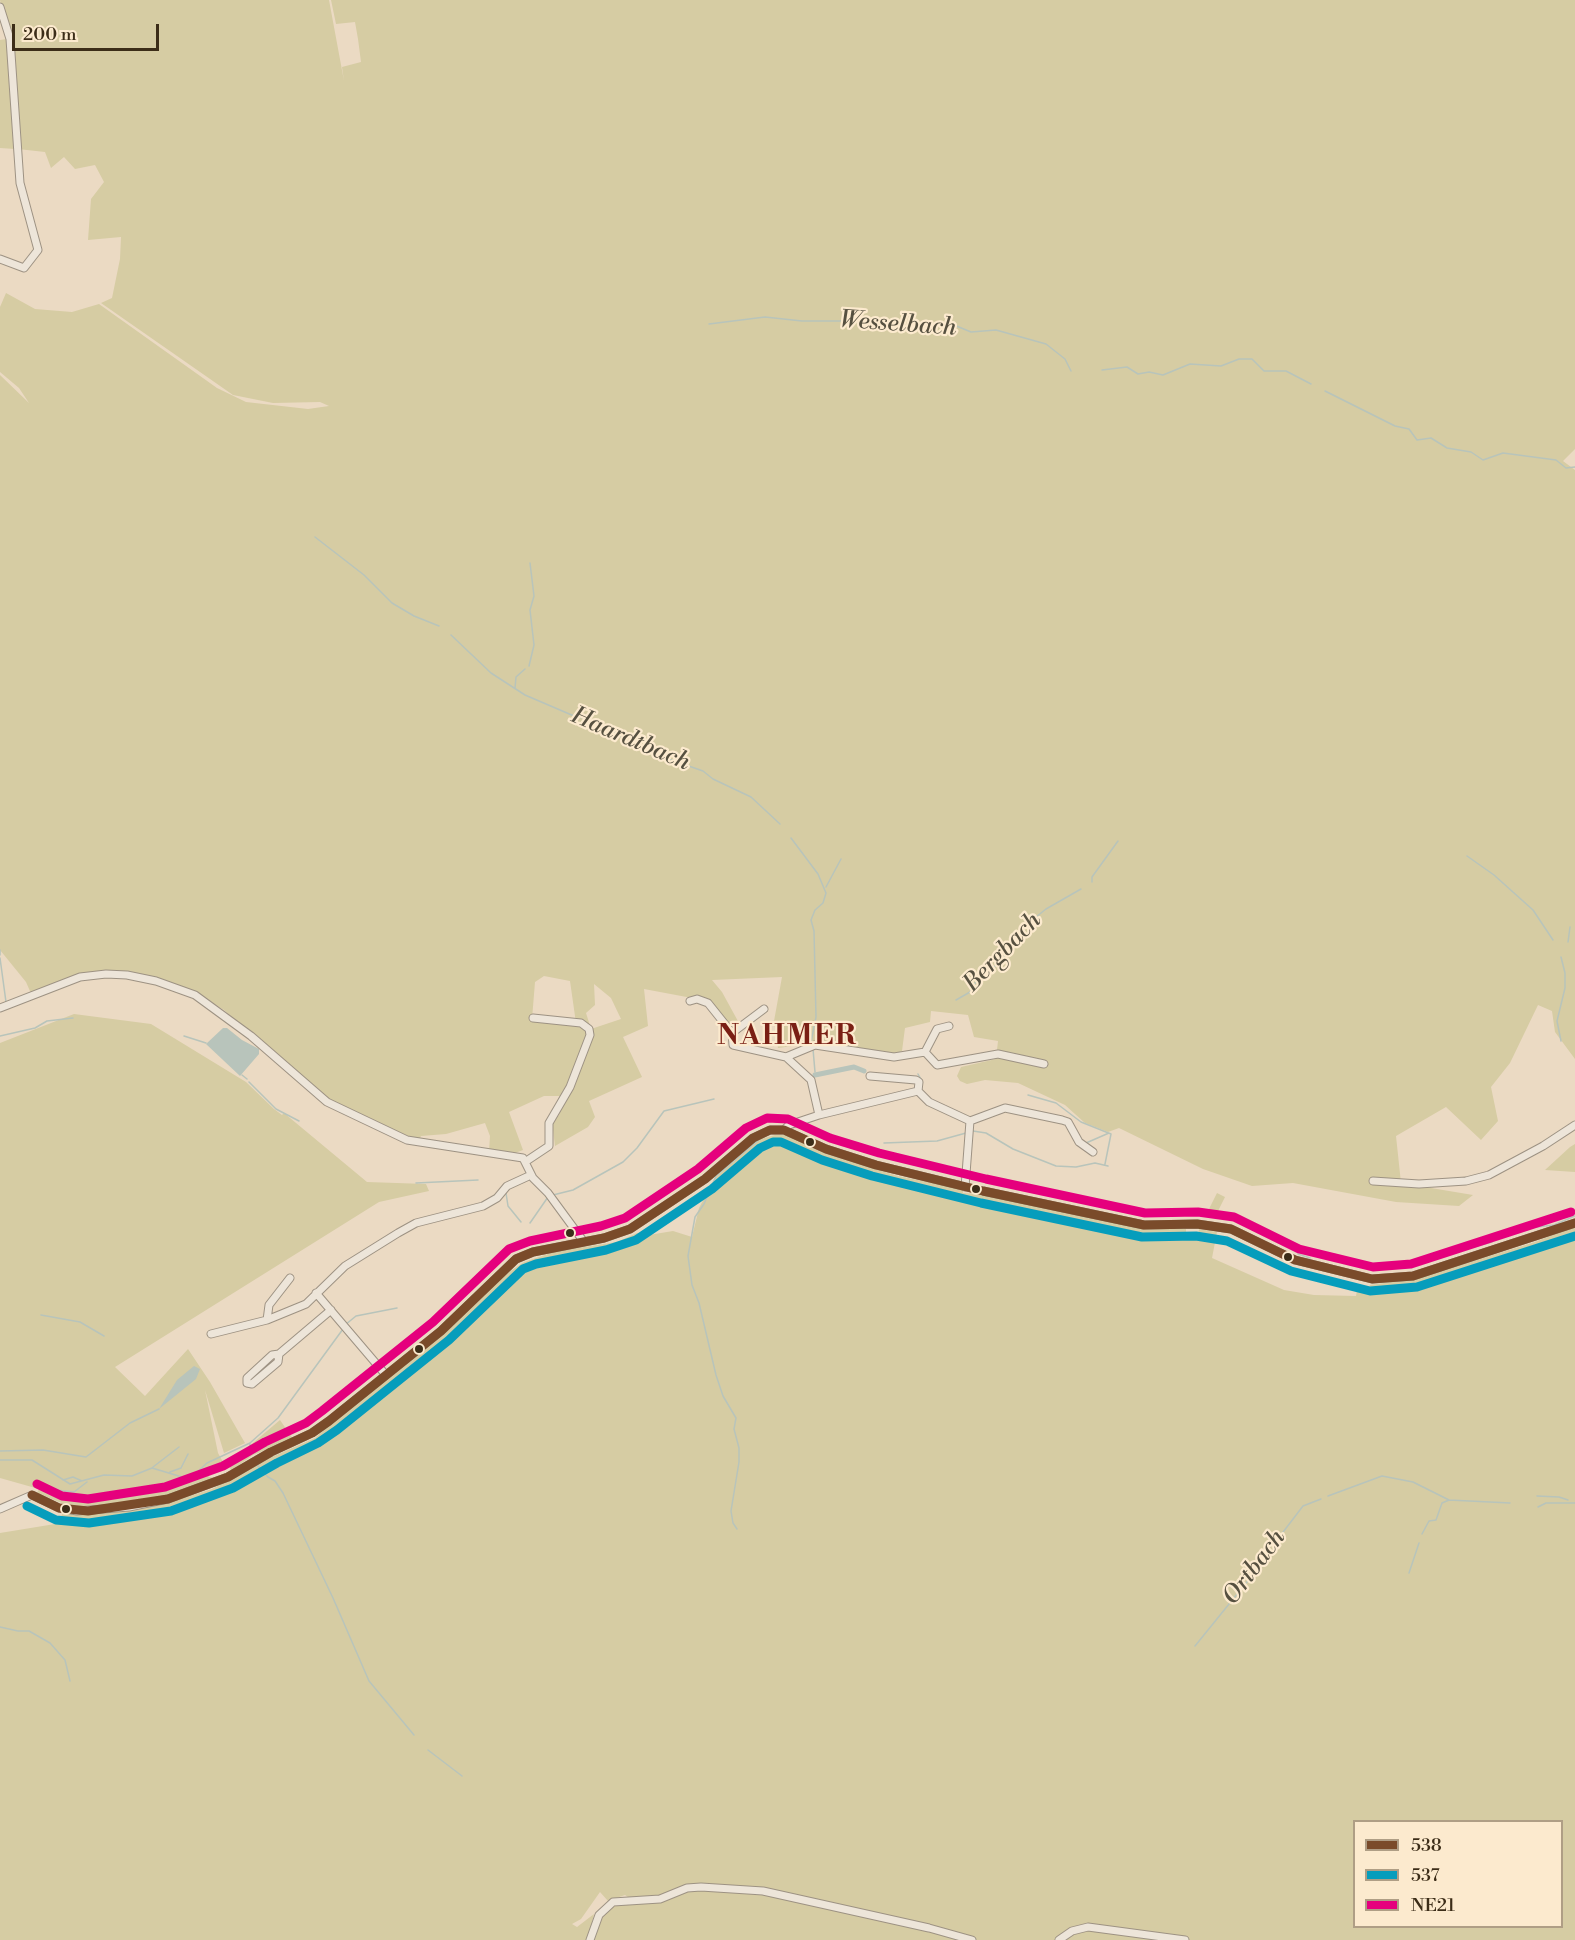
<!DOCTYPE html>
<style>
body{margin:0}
#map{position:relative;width:1575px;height:1940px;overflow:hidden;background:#ebdac3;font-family:"Libre Bodoni",serif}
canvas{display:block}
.legend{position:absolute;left:1353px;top:1820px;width:210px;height:108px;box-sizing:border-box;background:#fceace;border:2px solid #af9e85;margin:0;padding:8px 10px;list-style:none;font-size:18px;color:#3c2d18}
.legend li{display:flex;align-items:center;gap:12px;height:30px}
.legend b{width:30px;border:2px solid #af9e85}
.scale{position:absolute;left:12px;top:24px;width:147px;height:27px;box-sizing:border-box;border:3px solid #3c2d18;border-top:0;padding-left:8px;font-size:18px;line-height:21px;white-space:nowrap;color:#3c2d18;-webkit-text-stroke:4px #fceace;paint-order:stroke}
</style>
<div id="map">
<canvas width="1575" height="1940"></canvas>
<ul class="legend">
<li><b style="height:8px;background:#7a4b2a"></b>538</li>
<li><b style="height:8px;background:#069dbc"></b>537</li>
<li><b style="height:8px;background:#e5007d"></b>NE21</li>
</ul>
<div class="scale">200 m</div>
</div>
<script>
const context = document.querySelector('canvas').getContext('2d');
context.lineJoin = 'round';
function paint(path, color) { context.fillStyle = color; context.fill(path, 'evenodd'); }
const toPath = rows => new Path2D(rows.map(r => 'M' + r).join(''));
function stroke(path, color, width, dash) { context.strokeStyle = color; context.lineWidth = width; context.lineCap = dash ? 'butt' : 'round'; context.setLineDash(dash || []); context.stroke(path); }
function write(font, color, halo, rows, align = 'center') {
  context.font = font + ' "Libre Bodoni",serif'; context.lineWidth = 4.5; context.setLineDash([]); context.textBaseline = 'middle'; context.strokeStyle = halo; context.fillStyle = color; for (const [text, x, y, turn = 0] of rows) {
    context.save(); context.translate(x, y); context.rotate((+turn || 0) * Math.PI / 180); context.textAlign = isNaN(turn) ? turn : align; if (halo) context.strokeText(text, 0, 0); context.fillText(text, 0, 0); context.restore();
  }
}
paint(toPath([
 [0,0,329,0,344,81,342,67,361,62,358,39,355,22,336,24,331,0,1575,0,1575,449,1563,461,1575,470,1575,1059,1555,1032,1552,1011,1538,1005,1510,1063,1491,1087,1498,1121,1481,1140,1446,1107,1396,1136,1401,1183,1473,1195,1459,1206,1396,1202,1293,1183,1252,1186,1203,1169,1119,1128,1108,1132,1085,1123,1065,1105,1018,1083,985,1080,967,1084,960,1081,957,1076,961,1067,996,1059,998,1041,974,1037,968,1015,931,1011,930,1022,905,1028,902,1051,893,1055,813,1043,778,1048,774,1021,782,977,712,980,722,992,739,1023,732,1029,722,1014,708,1001,644,989,648,1026,623,1037,642,1077,589,1101,595,1117,588,1127,555,1146,552,1122,559,1115,567,1096,544,1096,509,1112,523,1150,510,1155,489,1152,490,1136,485,1123,446,1134,421,1136,418,1142,327,1102,224,1010,196,993,157,980,87,974,33,998,26,982,0,950,0,375,29,403,19,388,0,372,0,307,6,293,35,309,72,312,99,304,217,388,246,402,308,409,329,406,320,402,273,403,233,395,101,303,112,298,120,259,121,237,88,240,91,199,104,182,95,165,75,169,64,157,51,168,45,152,18,149,15,72],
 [544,976,570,981,576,1023,532,1019,535,982],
 [594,984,611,998,621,1019,591,1029,586,1013,595,1005],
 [7,39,15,149,0,148,0,40],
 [74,1014,151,1024,246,1082,274,1109,282,1115,284,1113,367,1182,426,1184,429,1191,379,1202,115,1367,145,1396,188,1349,210,1382,245,1443,224,1453,205,1390,218,1453,223,1462,207,1474,209,1477,217,1478,169,1496,138,1502,74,1508,37,1493,39,1489,0,1478,0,1043],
 [775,1135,787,1135,827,1154,898,1176,963,1189,963,1193,982,1194,1145,1228,1186,1229,1186,1235,1198,1237,1199,1229,1217,1232,1212,1258,1284,1290,1314,1295,1356,1296,1357,1290,1367,1293,1370,1285,1418,1278,1535,1242,1575,1226,1575,1940,592,1940,599,1922,609,1908,632,1900,625,1895,608,1901,600,1892,581,1919,572,1924,577,1927,594,1914,588,1940,0,1940,0,1533,55,1524,64,1512,130,1510,167,1503,212,1489,258,1463,315,1438,345,1411,442,1336,503,1276,524,1262,557,1251,617,1242,637,1233,649,1235,673,1231,692,1237,699,1208,715,1178,757,1140],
 [1354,1822,1562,1822,1562,1926,1354,1926],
 [1575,1144,1575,1172,1545,1170,1570,1147],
 [1217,1193,1225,1197,1217,1213,1209,1209],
 [280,1420,293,1439,253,1455,231,1471,227,1459,240,1454]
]), '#d6cca3');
paint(toPath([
 [223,1028,227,1028,242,1040,259,1049,259,1054,240,1076,206,1044],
 [194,1366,200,1369,196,1379,159,1409,177,1380]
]), '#b8c4bb');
stroke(toPath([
 [709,324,765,317,802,321,852,321,876,327,903,329,940,324,954,325,971,332,996,330,1046,344,1065,359,1071,371],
 [1102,370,1127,367,1138,374,1149,372,1163,375,1190,364,1221,366,1239,359,1252,359,1264,371,1286,371,1311,384],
 [1325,391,1395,426,1409,429,1417,440,1431,438,1447,448,1471,452,1483,460,1503,453,1556,460,1566,468,1575,467],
 [315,537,364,575,392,603,414,616,439,626],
 [451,635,491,673,525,695,574,716,598,721,637,748,703,771,713,779,751,797,780,824],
 [529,666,534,645,530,610,534,596,530,563],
 [515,688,516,677,525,669],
 [791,838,818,874,826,893,823,903,815,910,811,920,814,931,816,1017,811,1042],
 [1467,856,1494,875,1533,910,1553,940],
 [1092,882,1092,877,1118,841],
 [826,887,841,859],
 [1568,942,1570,927],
 [0,955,0,950],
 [0,958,6,1002],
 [956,1000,970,992,974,984,1001,961,1021,929,1046,909,1081,889],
 [0,1036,35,1028,47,1021,73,1018],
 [184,1036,206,1043],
 [1561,1041,1557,1021,1565,988,1565,973,1561,957],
 [813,1049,815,1072],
 [918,1074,922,1081],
 [242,1075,247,1079],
 [249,1082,276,1109,299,1121],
 [1028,1095,1056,1103,1081,1122,1111,1134,1105,1164],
 [973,1131,986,1133,1013,1149,1056,1166,1076,1167,1095,1163,1108,1166],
 [884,1143,937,1141,966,1133],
 [1086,1143,1109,1133],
 [416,1183,478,1180],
 [506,1193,508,1206,521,1222],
 [553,1195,573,1190,623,1162,637,1148,664,1111,714,1099],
 [530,1223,548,1197],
 [1507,1235,1519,1229,1554,1225,1575,1216],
 [1462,1250,1492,1242],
 [1298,1254,1310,1258],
 [41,1315,80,1322,104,1336],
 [345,1325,356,1316,397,1308],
 [250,1444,250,1455],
 [0,1451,43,1450,86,1457,130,1423,159,1409],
 [0,1460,32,1460,70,1484,104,1475,132,1476,152,1468,182,1477,196,1473,207,1463,250,1443,278,1418,343,1329],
 [257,1465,268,1477,275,1481,283,1493,333,1598,369,1681,414,1735],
 [153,1467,179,1447],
 [170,1472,181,1468,188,1454],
 [63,1480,73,1477,82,1481],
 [47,1489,74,1492,87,1482],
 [1328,1496,1382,1476,1413,1482,1449,1500,1510,1503],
 [1537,1496,1559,1497,1568,1500],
 [111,1497,175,1485,184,1478],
 [1538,1507,1546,1503,1575,1503],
 [737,1529,733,1523,731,1511,739,1462,739,1448,734,1429,736,1418,723,1396,716,1375,699,1303,692,1285,688,1256,695,1217,704,1204,716,1176,761,1138],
 [1422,1534,1429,1521,1436,1520,1442,1503,1449,1500],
 [1409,1573,1419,1543],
 [0,1627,18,1631,29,1631,50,1643,65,1660,70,1681],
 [1195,1646,1255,1572,1261,1554,1277,1540,1303,1506,1321,1499],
 [428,1750,462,1776]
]), '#b8c4bb', 1.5);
stroke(toPath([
 [815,1075,854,1067,864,1071]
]), '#b8c4bb', 5);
const minor = toPath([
 [0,7,10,39,20,183,38,250,24,268,0,259],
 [690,1001,697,999,708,1003,732,1033],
 [0,1008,80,977,106,974,127,975,156,981,195,995,251,1036,327,1102,407,1140,523,1158,533,1178,548,1193,584,1242],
 [764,1009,732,1033,733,1045,786,1057,811,1080,819,1115],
 [925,1052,937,1029,949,1026],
 [786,1057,815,1045,894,1057,925,1052,937,1065,998,1054,1044,1064],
 [870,1076,916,1080,919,1082,918,1091],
 [970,1121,1005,1108,1062,1120,1068,1122,1079,1142,1093,1152],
 [784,1130,789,1125,819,1115,918,1091,929,1102,970,1121,965,1187],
 [525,1162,549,1146,549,1123,570,1087,590,1035,589,1029,581,1023,533,1018],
 [1373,1181,1419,1184,1466,1181,1489,1175,1543,1146,1575,1125],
 [316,1293,385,1374],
 [267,1320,269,1305,290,1278],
 [211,1334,267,1320,306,1304,345,1266,398,1233,416,1223,483,1206,497,1198,507,1186,531,1175],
 [279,1354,278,1362,252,1384,247,1383,247,1378,272,1355,279,1354,331,1310],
 [0,1509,32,1495,59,1508,77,1511,129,1507,168,1499,228,1477,271,1452,312,1433,329,1421,441,1331,516,1259,533,1252,604,1238,630,1229,705,1179,753,1138,770,1130,784,1130,826,1149,876,1165,983,1191,1144,1225,1197,1224,1231,1229,1295,1260,1372,1279,1413,1276,1575,1223],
 [590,1940,599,1915,613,1902,660,1899,687,1888,701,1887,763,1891,929,1928,972,1940],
 [1059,1940,1072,1931,1088,1927,1185,1940]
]);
stroke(minor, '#9d9283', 9);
stroke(minor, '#ede5d9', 7);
stroke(toPath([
 [32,1495,59,1508,88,1511,168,1499,228,1477,271,1452,312,1433,329,1421,441,1331,516,1259,533,1252,604,1238,630,1229,705,1179,753,1138,770,1130,784,1130,826,1149,876,1165,983,1191,1144,1225,1197,1224,1231,1229,1295,1260,1372,1279,1413,1276,1575,1223]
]), '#7a4b2a', 9);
stroke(toPath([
 [27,1506,56,1520,89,1523,171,1511,233,1488,277,1463,318,1443,337,1430,449,1340,523,1269,536,1264,606,1250,636,1240,712,1189,760,1148,773,1142,781,1142,822,1160,872,1176,981,1203,1142,1237,1196,1236,1227,1241,1291,1271,1370,1291,1417,1287,1575,1236]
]), '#069dbc', 9);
stroke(toPath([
 [37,1484,62,1496,88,1499,165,1487,223,1466,265,1442,306,1423,322,1411,433,1322,509,1249,530,1241,601,1226,625,1218,698,1169,746,1128,767,1118,788,1119,830,1138,879,1153,986,1179,1145,1213,1198,1212,1234,1217,1299,1249,1373,1267,1411,1264,1571,1212]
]), '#e5007d', 9);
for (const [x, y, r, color] of [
 [810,1142,5,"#3c2d18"],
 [976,1189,5,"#3c2d18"],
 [570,1233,5,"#3c2d18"],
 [1288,1257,5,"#3c2d18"],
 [419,1349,5,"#3c2d18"],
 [66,1509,5,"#3c2d18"]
]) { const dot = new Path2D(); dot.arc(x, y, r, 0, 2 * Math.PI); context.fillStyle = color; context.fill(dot); stroke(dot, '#fceace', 2); }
write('italic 24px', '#565040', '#fceace', [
 ["Wesselbach",898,325,4],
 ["Haardtbach",630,740,23],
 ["Bergbach",1003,953,-46],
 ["Ortbach",1255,1568,-53]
]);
context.letterSpacing = '1.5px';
write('bold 28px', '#7a1f14', '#fceace', [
 ["NAHMER",787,1037]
]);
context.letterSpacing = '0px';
</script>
